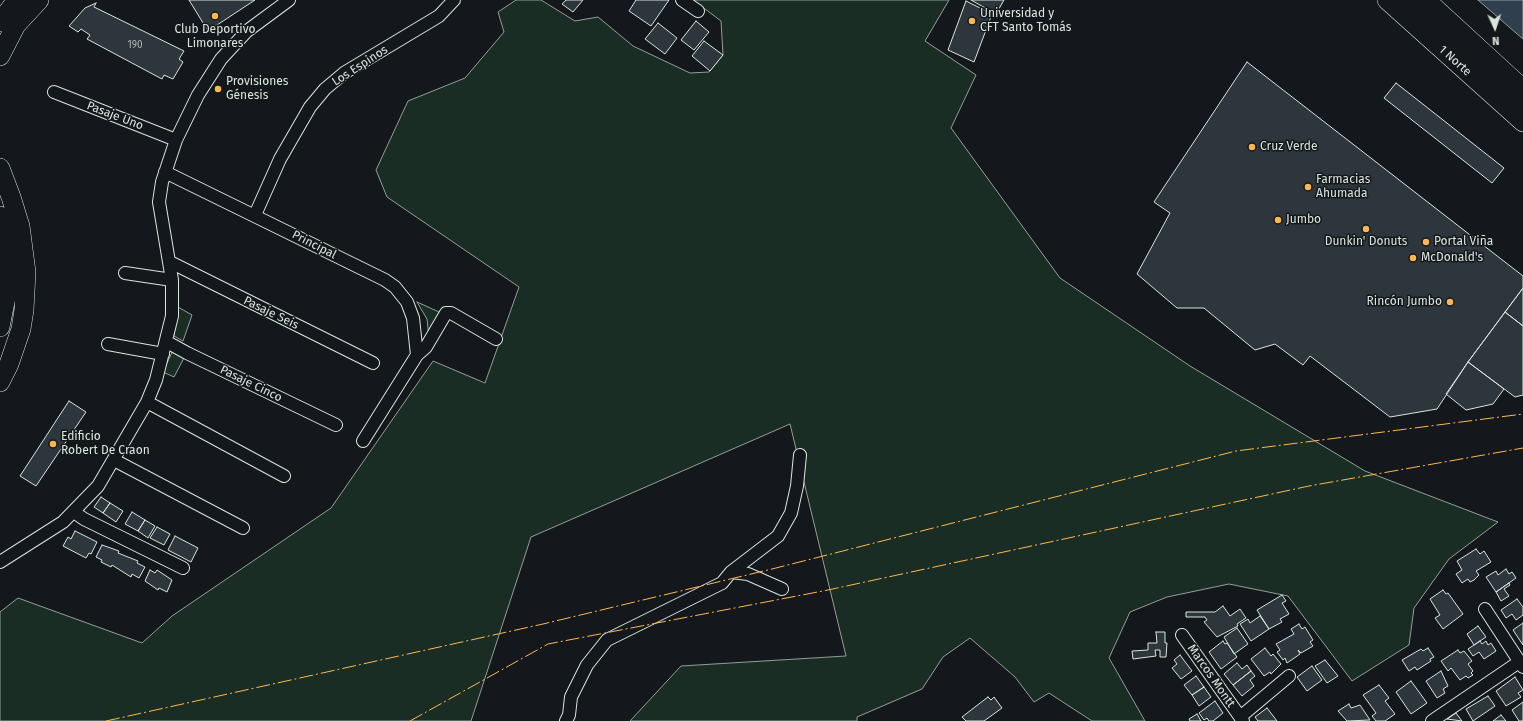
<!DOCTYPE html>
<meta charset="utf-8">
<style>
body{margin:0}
#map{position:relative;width:1523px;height:721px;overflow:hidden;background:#14181c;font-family:"Fira Sans",sans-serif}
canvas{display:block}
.north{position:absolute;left:1475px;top:8px;width:40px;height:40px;-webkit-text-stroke:3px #14181c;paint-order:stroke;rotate:177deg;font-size:11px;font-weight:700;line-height:16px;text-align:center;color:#d8e6dc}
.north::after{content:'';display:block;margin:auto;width:14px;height:18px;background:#d8e6dc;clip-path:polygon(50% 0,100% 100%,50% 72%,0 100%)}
</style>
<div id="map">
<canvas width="1523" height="721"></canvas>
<div class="north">N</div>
</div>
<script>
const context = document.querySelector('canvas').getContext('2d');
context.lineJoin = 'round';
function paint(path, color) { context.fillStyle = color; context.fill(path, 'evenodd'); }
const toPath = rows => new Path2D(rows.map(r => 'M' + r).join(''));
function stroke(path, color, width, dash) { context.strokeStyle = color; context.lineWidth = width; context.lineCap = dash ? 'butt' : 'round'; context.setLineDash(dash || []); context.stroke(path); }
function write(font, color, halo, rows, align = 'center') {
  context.font = font + ' "Fira Sans",sans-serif'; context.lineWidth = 3; context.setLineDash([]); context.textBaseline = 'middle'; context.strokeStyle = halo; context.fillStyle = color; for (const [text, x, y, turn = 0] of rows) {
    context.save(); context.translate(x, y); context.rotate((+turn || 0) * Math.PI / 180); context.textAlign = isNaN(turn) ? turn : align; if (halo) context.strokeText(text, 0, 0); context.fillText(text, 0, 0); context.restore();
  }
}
const green = toPath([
 [516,0,541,0,575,21,598,17,633,46,690,73,709,72,723,55,721,21,693,0,949,0,925,41,976,75,951,128,1060,278,1190,366,1365,471,1498,522,1449,559,1414,608,1409,645,1352,681,1288,596,1229,584,1167,597,1130,612,1109,658,1145,721,1092,721,1049,693,1034,702,1015,677,970,638,943,657,922,689,857,717,857,721,630,721,681,666,846,656,790,424,531,537,471,721,0,721,0,612,18,598,142,643,172,616,331,508,433,361,485,383,519,287,387,197,376,170,408,101,465,78,504,32,498,12,516,0],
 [417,302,439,312,429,338,427,319,417,302],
 [178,307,192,315,183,341,174,336,178,307],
 [173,350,185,356,174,377,163,372,173,350]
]);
paint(green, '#1a2d24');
stroke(green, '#939e99', 1);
const water = toPath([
 [1478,0,1523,0,1523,39,1478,0]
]);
paint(water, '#2f3f4d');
stroke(water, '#939e99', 1);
const building = toPath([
 [189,0,255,0,208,31,189,0],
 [566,0,583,0,573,12,562,4,566,0],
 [636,0,669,0,651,26,629,11,636,0],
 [971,0,1004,0,996,14,971,0],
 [966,1,992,14,974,62,948,50,966,1],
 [96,3,94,7,184,51,179,59,183,62,173,79,164,75,162,79,87,39,90,35,81,29,78,32,69,26,85,8,96,3],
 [696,21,709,32,694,50,681,40,696,21],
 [658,23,677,38,665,54,645,39,658,23],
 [704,41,723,55,710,71,692,56,704,41],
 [1247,62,1523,276,1523,288,1468,362,1437,409,1390,417,1310,356,1303,365,1275,344,1255,350,1204,308,1177,308,1137,274,1170,213,1154,202,1247,62],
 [1396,83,1504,168,1492,183,1384,98,1396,83],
 [1523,288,1523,326,1505,312,1523,288],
 [1505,312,1523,326,1523,395,1515,397,1468,362,1505,312],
 [1468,362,1504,389,1493,404,1466,410,1446,394,1468,362],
 [69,401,86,412,36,486,20,476,69,401],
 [101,497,110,503,103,513,94,507,101,497],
 [110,503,123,511,116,522,103,513,110,503],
 [132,512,145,520,138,531,125,524,132,512],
 [145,520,155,526,148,538,138,531,145,520],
 [157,527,170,534,164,545,150,538,157,527],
 [75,531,97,542,91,554,89,553,86,558,63,546,68,537,71,539,75,531],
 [175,536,198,548,191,562,168,550,175,536],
 [102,545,119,551,118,553,138,561,137,563,145,567,139,578,132,574,131,577,112,565,111,567,101,562,102,560,96,557,102,545],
 [1476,549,1480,554,1484,551,1491,562,1476,571,1479,575,1474,580,1470,582,1468,579,1462,583,1456,574,1462,570,1457,561,1476,549],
 [1506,569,1509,574,1512,572,1516,578,1496,592,1486,577,1496,571,1498,575,1506,569],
 [150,570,155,573,157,570,172,580,167,592,159,588,158,590,145,581,150,570],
 [1509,583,1510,585,1504,589,1509,596,1501,601,1496,592,1509,583],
 [1443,590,1446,594,1448,593,1463,614,1443,629,1435,618,1440,615,1430,599,1443,590],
 [1282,595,1286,601,1282,603,1289,614,1280,619,1282,622,1269,629,1257,610,1282,595],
 [1517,599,1523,607,1523,615,1516,620,1512,614,1506,618,1501,610,1517,599],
 [1223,606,1230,616,1240,609,1246,618,1237,624,1238,626,1217,637,1204,622,1207,620,1205,617,1186,617,1186,612,1215,612,1223,606],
 [1260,616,1269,629,1251,641,1240,624,1248,619,1250,623,1260,616],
 [1523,623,1523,645,1513,630,1523,623],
 [1299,624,1302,629,1305,627,1313,640,1310,642,1313,646,1301,653,1298,650,1300,654,1287,663,1285,658,1283,660,1277,652,1280,650,1276,644,1294,634,1291,629,1299,624],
 [1478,626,1486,637,1474,645,1467,634,1478,626],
 [1237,628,1248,644,1234,654,1224,637,1237,628],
 [1156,632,1165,632,1165,643,1167,643,1166,657,1160,657,1160,650,1155,650,1156,656,1133,659,1132,651,1148,650,1148,643,1157,643,1156,632],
 [1223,641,1225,644,1227,643,1237,657,1221,669,1209,652,1223,641],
 [1480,641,1482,644,1486,641,1488,645,1491,643,1496,651,1484,659,1479,652,1473,656,1468,649,1480,641],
 [1265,648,1271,656,1273,654,1281,664,1271,674,1270,672,1264,676,1251,659,1265,648],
 [1428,648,1434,657,1430,659,1431,661,1417,670,1415,667,1409,671,1402,660,1421,649,1423,651,1428,648],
 [1458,650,1460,653,1464,651,1472,661,1468,664,1473,671,1471,673,1473,675,1468,678,1466,676,1460,680,1451,668,1448,671,1441,661,1458,650],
 [1180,655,1192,671,1181,679,1172,668,1177,664,1174,660,1180,655],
 [1325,660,1338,676,1327,683,1315,666,1325,660],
 [1237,663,1242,669,1247,665,1251,671,1233,685,1224,674,1237,663],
 [1312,666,1322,680,1307,691,1297,677,1312,666],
 [1251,671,1255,676,1250,680,1254,686,1242,696,1233,685,1251,671],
 [1441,671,1448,686,1443,689,1445,693,1437,698,1426,681,1441,671],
 [1196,676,1204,687,1192,695,1184,685,1196,676],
 [1515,677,1523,690,1518,693,1521,697,1506,706,1496,691,1515,677],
 [1411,681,1427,703,1411,714,1396,692,1411,681],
 [1379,685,1389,698,1385,701,1395,714,1385,721,1376,721,1372,716,1376,713,1363,695,1379,685],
 [1204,687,1211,697,1199,706,1192,695,1204,687],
 [1488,696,1495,706,1473,721,1466,709,1488,696],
 [988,697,991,700,994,697,1002,708,984,721,966,721,962,717,988,697],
 [1215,701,1223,713,1213,721,1209,721,1207,718,1204,720,1199,713,1215,701],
 [1523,702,1523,721,1519,721,1512,710,1523,702],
 [1349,704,1351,708,1360,705,1370,720,1347,721,1338,711,1349,704],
 [1267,708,1277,721,1258,721,1255,717,1267,708],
 [1456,713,1462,721,1447,719,1456,713],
 [1197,714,1201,721,1190,721,1189,719,1197,714],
 [1501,715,1506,721,1493,721,1501,715]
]);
paint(building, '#2c363c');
stroke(building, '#d8e6dc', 1);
const minor = toPath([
 [682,0,698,11],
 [54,92,176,140],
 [165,172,385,280,395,287,407,302,413,318,417,355,363,441],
 [255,215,280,159,310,107,325,89,344,73,439,16,454,0],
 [170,262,373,363],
 [125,273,172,280],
 [167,342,187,353,336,425],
 [108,344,163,354],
 [417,355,426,347,446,313,451,313,496,339],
 [147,402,284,476],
 [114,460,243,528],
 [74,512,84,519,183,568],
 [0,562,63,522,98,486,147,402,156,380,172,316,172,280,159,202,162,182,176,140,198,95,221,59,247,31,289,0],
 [731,572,748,574,782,589],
 [1485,609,1523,667],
 [1182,635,1243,721],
 [1240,717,1289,676],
 [566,721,569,715,571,697,587,665,607,640,722,583,731,572,778,536,791,513,797,486,800,455],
 [1432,721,1519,662]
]);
const primary = toPath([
 [1387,0,1523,122],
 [1426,0,1523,89],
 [0,22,17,0],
 [0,56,16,25,39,0],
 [0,168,11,197,20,226,26,272,24,310,21,329,9,364,0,382],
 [0,216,7,256,8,274,7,292,0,327]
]);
const motorway = toPath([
 [1407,0,1523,105]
]);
stroke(minor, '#d8e6dc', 14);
stroke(primary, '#d8e6dc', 20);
stroke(motorway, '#d8e6dc', 22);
stroke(minor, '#14181c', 12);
stroke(primary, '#14181c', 19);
stroke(motorway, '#14181c', 21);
stroke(toPath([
 [106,721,543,624,772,569,1236,451,1523,414],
 [410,721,548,644,828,590,1309,486,1523,448]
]), '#ffb74d', 1, [14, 3, 2, 3]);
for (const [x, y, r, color] of [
 [215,16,4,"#ffb74d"],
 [972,21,4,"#ffb74d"],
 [218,89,4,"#ffb74d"],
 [1252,147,4,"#ffb74d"],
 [1308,187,4,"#ffb74d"],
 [1278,220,4,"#ffb74d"],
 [1366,229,4,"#ffb74d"],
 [1426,242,4,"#ffb74d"],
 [1413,258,4,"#ffb74d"],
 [1450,302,4,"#ffb74d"],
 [53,444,4,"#ffb74d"]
]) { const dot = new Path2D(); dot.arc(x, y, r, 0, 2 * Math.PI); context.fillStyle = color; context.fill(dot); stroke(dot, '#14181c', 1.5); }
write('10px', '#adbab4', null, [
 ["190",135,45]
]);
write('12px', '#d8e6dc', '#14181c', [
 ["Universidad y",980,14],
 ["CFT Santo Tomás",980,28],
 ["Club Deportivo",215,30,"center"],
 ["Limonares",215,44,"center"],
 ["Provisiones",226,82],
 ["Génesis",226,96],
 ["Cruz Verde",1260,147],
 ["Farmacias",1316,180],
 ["Ahumada",1316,194],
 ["Jumbo",1286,220],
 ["Dunkin' Donuts",1366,242,"center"],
 ["Portal Viña",1434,242],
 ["McDonald's",1421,258],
 ["Rincón Jumbo",1442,302,"right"],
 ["Edificio",61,437],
 ["Robert De Craon",61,451]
], 'left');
write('12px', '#d8e6dc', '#14181c', [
 ["1 Norte",1455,61,42],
 ["Los Espinos",360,66,-33],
 ["Pasaje Uno",115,116,21],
 ["Principal",314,245,27],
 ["Pasaje Seis",271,313,26],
 ["Pasaje Cinco",251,384,26],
 ["Marcos Montt",1211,676,55]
]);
</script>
